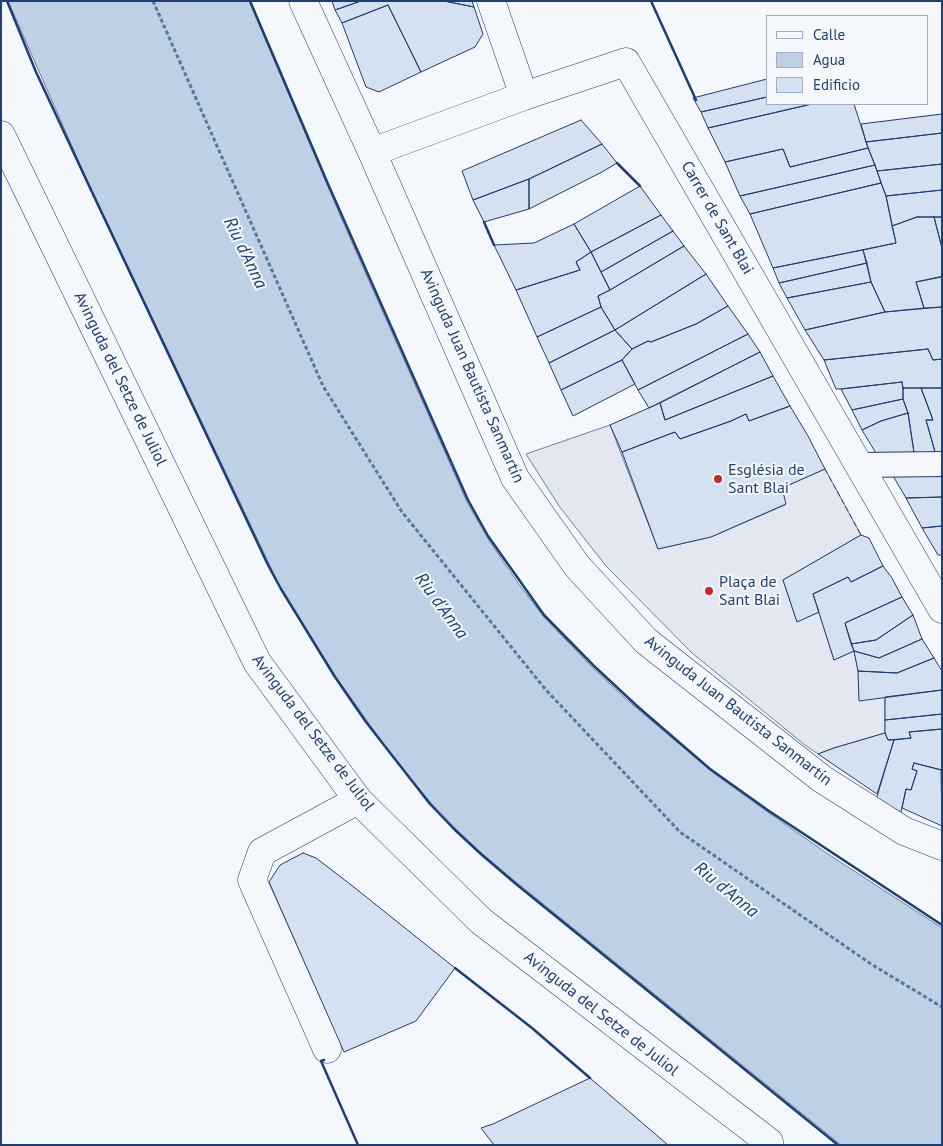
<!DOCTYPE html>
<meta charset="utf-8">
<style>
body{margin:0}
#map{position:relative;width:943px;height:1146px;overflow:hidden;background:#f4f7fb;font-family:"PT Sans",sans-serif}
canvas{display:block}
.frame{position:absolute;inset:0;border:2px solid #1d3f73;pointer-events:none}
.legend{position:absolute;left:766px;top:15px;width:162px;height:90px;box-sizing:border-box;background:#f4f7fb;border:1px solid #9eadc5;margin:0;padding:6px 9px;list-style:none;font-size:15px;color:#1d3f73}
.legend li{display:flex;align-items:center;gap:10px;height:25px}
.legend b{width:25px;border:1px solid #9eadc5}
</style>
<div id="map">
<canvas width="943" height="1146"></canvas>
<div class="frame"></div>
<ul class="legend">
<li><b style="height:6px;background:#f4f7fb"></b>Calle</li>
<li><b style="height:14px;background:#bed0e5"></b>Agua</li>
<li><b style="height:14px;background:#d5e0f0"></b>Edificio</li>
</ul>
</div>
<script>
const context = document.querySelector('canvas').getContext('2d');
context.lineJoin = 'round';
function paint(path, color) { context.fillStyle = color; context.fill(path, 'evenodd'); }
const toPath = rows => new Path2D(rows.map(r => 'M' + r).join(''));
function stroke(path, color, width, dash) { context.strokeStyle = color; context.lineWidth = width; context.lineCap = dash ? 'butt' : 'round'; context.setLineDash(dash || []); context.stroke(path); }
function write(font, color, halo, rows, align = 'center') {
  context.font = font + ' "PT Sans",sans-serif'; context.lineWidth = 4; context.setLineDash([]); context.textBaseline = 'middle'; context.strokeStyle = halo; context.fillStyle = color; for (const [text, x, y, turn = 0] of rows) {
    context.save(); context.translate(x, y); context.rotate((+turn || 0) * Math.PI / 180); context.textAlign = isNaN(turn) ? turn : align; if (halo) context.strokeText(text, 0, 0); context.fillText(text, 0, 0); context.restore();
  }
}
const parking = toPath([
 [610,425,658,549,711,537,785,505,782,488,825,469,861,535,783,580,797,622,819,612,834,660,854,651,859,675,885,697,885,733,834,748,818,754,805,745,692,653,606,566,559,506,526,454,610,425]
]);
paint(parking, '#e3e8f0');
stroke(parking, '#687fa3', 1);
const water = toPath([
 [8,1,249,1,343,222,467,502,490,542,518,583,543,616,591,666,627,700,715,774,762,808,828,854,942,928,942,1145,841,1145,516,882,478,850,456,829,431,803,392,756,336,677,281,589,86,178,8,1]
]);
paint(water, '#bed0e5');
stroke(water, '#687fa3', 1);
const building = toPath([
 [332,1,361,1,335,10,332,1],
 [361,1,444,1,474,7,483,34,475,47,421,72,388,5,342,23,335,10,361,1],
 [444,1,472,1,474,7,444,1],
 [388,5,421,72,379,92,366,87,342,23,388,5],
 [767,79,767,97,701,112,693,98,767,79],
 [767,97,767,104,812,104,708,128,701,112,767,97],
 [812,104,854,104,868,148,790,167,783,149,725,162,708,128,812,104],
 [942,114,942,133,866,142,861,124,942,114],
 [581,120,602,144,529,179,473,200,462,171,581,120],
 [942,133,942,164,877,171,866,142,942,133],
 [602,144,617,163,602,172,529,209,529,179,602,144],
 [868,148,875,165,740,196,725,162,783,149,790,167,868,148],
 [942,164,942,190,886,196,877,171,942,164],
 [875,165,881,183,750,214,740,196,875,165],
 [529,179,529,209,484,222,473,200,529,179],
 [881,183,886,196,896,243,773,268,750,214,881,183],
 [640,186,661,215,591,252,574,224,640,186],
 [942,190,942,217,917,217,892,226,886,196,942,190],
 [661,215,673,231,601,272,591,252,661,215],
 [917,217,934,217,942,248,942,277,916,282,924,308,885,312,871,282,863,250,896,243,892,226,917,217],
 [934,217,942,217,942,248,934,217],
 [574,224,591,252,576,262,580,270,516,290,494,245,534,243,574,224],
 [673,231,684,246,610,290,601,272,673,231],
 [684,246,706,274,615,330,601,307,598,296,610,290,684,246],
 [863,250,867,263,779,283,773,268,863,250],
 [591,252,610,290,598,296,601,307,537,337,516,290,580,270,576,262,591,252],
 [867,263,871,282,787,298,779,283,867,263],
 [706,274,728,306,696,324,651,342,648,341,632,349,615,330,706,274],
 [939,277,942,277,942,307,924,308,916,282,939,277],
 [871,282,885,312,805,330,787,298,871,282],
 [728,306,748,334,638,390,622,360,632,349,648,341,651,342,696,324,728,306],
 [601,307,615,330,549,363,537,337,601,307],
 [942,307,942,359,933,360,928,349,824,360,805,330,885,312,942,307],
 [615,330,632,349,622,360,561,390,549,363,615,330],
 [748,334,760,352,649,408,638,390,748,334],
 [928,349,933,360,942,359,942,388,903,388,902,382,841,389,836,389,824,360,928,349],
 [760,352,773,376,665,420,660,403,760,352],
 [622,360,635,384,573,416,561,390,622,360],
 [773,376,790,406,749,421,746,414,731,421,680,439,675,432,622,452,610,425,660,403,665,420,773,376],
 [902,382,903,388,903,399,852,410,841,389,902,382],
 [903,388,921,388,933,420,926,420,937,459,915,459,908,413,903,399,903,388],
 [921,388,942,388,942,458,937,459,926,420,933,420,921,388],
 [903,399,908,413,881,421,862,430,852,410,903,399],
 [790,406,808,436,825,469,782,488,786,504,711,537,658,549,622,452,675,432,680,439,731,421,746,414,749,421,790,406],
 [908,413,915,459,880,460,862,430,881,421,908,413],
 [942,468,942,497,906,498,889,469,942,468],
 [942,497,942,526,922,528,906,498,942,497],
 [942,526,942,555,938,555,922,528,942,526],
 [861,535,869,538,883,566,851,582,848,577,813,594,819,612,797,622,783,580,861,535],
 [883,566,892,578,902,597,845,623,854,651,834,660,813,594,848,577,851,582,883,566],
 [902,597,913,615,876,640,851,644,845,623,902,597],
 [913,615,922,639,879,658,854,651,851,644,876,640,913,615],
 [922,639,934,658,897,673,858,671,854,651,879,658,922,639],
 [934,658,942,671,942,690,859,701,858,671,897,673,934,658],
 [942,690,942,714,885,720,885,697,942,690],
 [942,714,942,729,909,732,911,738,888,740,885,733,885,720,942,714],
 [942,729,942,770,914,763,912,769,917,771,911,790,906,789,901,812,876,800,894,740,911,738,909,732,942,729],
 [885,733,888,740,894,740,877,794,818,754,834,748,885,733],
 [914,763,941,770,942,826,902,808,906,789,911,790,917,771,912,769,914,763],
 [303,853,316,858,350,884,455,968,416,1021,344,1052,269,882,280,865,303,853],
 [590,1078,668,1145,494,1145,481,1128,493,1124,590,1078]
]);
paint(building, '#d5e0f0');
stroke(building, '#1d3f73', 1);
const pedestrian = toPath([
 [859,465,942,464]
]);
const minor = toPath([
 [303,1,372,152,515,478,577,566,646,641,822,779,904,831,942,846],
 [491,1,524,96],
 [372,152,524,96,626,62,942,609],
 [327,1049,252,880,262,852,358,800]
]);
const secondary = toPath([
 [1,135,257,662,358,800,481,921,769,1142]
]);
stroke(pedestrian, '#1d3f73', 26);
stroke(minor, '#1d3f73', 29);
stroke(secondary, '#1d3f73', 29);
stroke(toPath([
 [153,1,323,386,402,512,546,690,680,832,871,964,942,1007]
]), '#5e769c', 3, [4, 2.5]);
stroke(pedestrian, '#f4f7fb', 24);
stroke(minor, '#f4f7fb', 28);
stroke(secondary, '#f4f7fb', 28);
stroke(toPath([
 [825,469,861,535]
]), '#1d3f73', 1, [6, 2.5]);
stroke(toPath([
 [7,1,36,72,91,190,268,565,281,589,335,677,366,722,430,804,455,830,482,855,516,884,838,1145],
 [250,1,328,184,468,500,488,536,544,615,594,666,637,706,710,769,769,811,942,925],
 [651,1,696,100],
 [617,163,640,186],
 [484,222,494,245],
 [455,968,532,1028,590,1078],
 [324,1060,321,1061,358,1145]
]), '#1d3f73', 2.5);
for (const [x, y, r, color] of [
 [718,479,5,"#c62828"],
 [709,591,5,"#c62828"]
]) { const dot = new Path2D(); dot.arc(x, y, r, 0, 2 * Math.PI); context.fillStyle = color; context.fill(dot); stroke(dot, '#f4f7fb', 2); }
write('16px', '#1d3f73', '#f4f7fb', [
 ["Carrer de Sant Blai",717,218,60],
 ["Avinguda Juan Bautista Sanmartín",472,376,66],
 ["Avinguda del Setze de Juliol",120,379,64],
 ["Avinguda Juan Bautista Sanmartín",738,711,38],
 ["Avinguda del Setze de Juliol",313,733,53],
 ["Avinguda del Setze de Juliol",601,1014,38]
]);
write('16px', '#1d3f73', '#f4f7fb', [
 ["Església de",728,470],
 ["Sant Blai",728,488],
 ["Plaça de",719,582],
 ["Sant Blai",719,600]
], 'left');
write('italic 18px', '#1d3f73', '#f4f7fb', [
 ["Riu d'Anna",245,253,64],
 ["Riu d'Anna",441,606,54],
 ["Riu d'Anna",726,890,39]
]);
</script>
